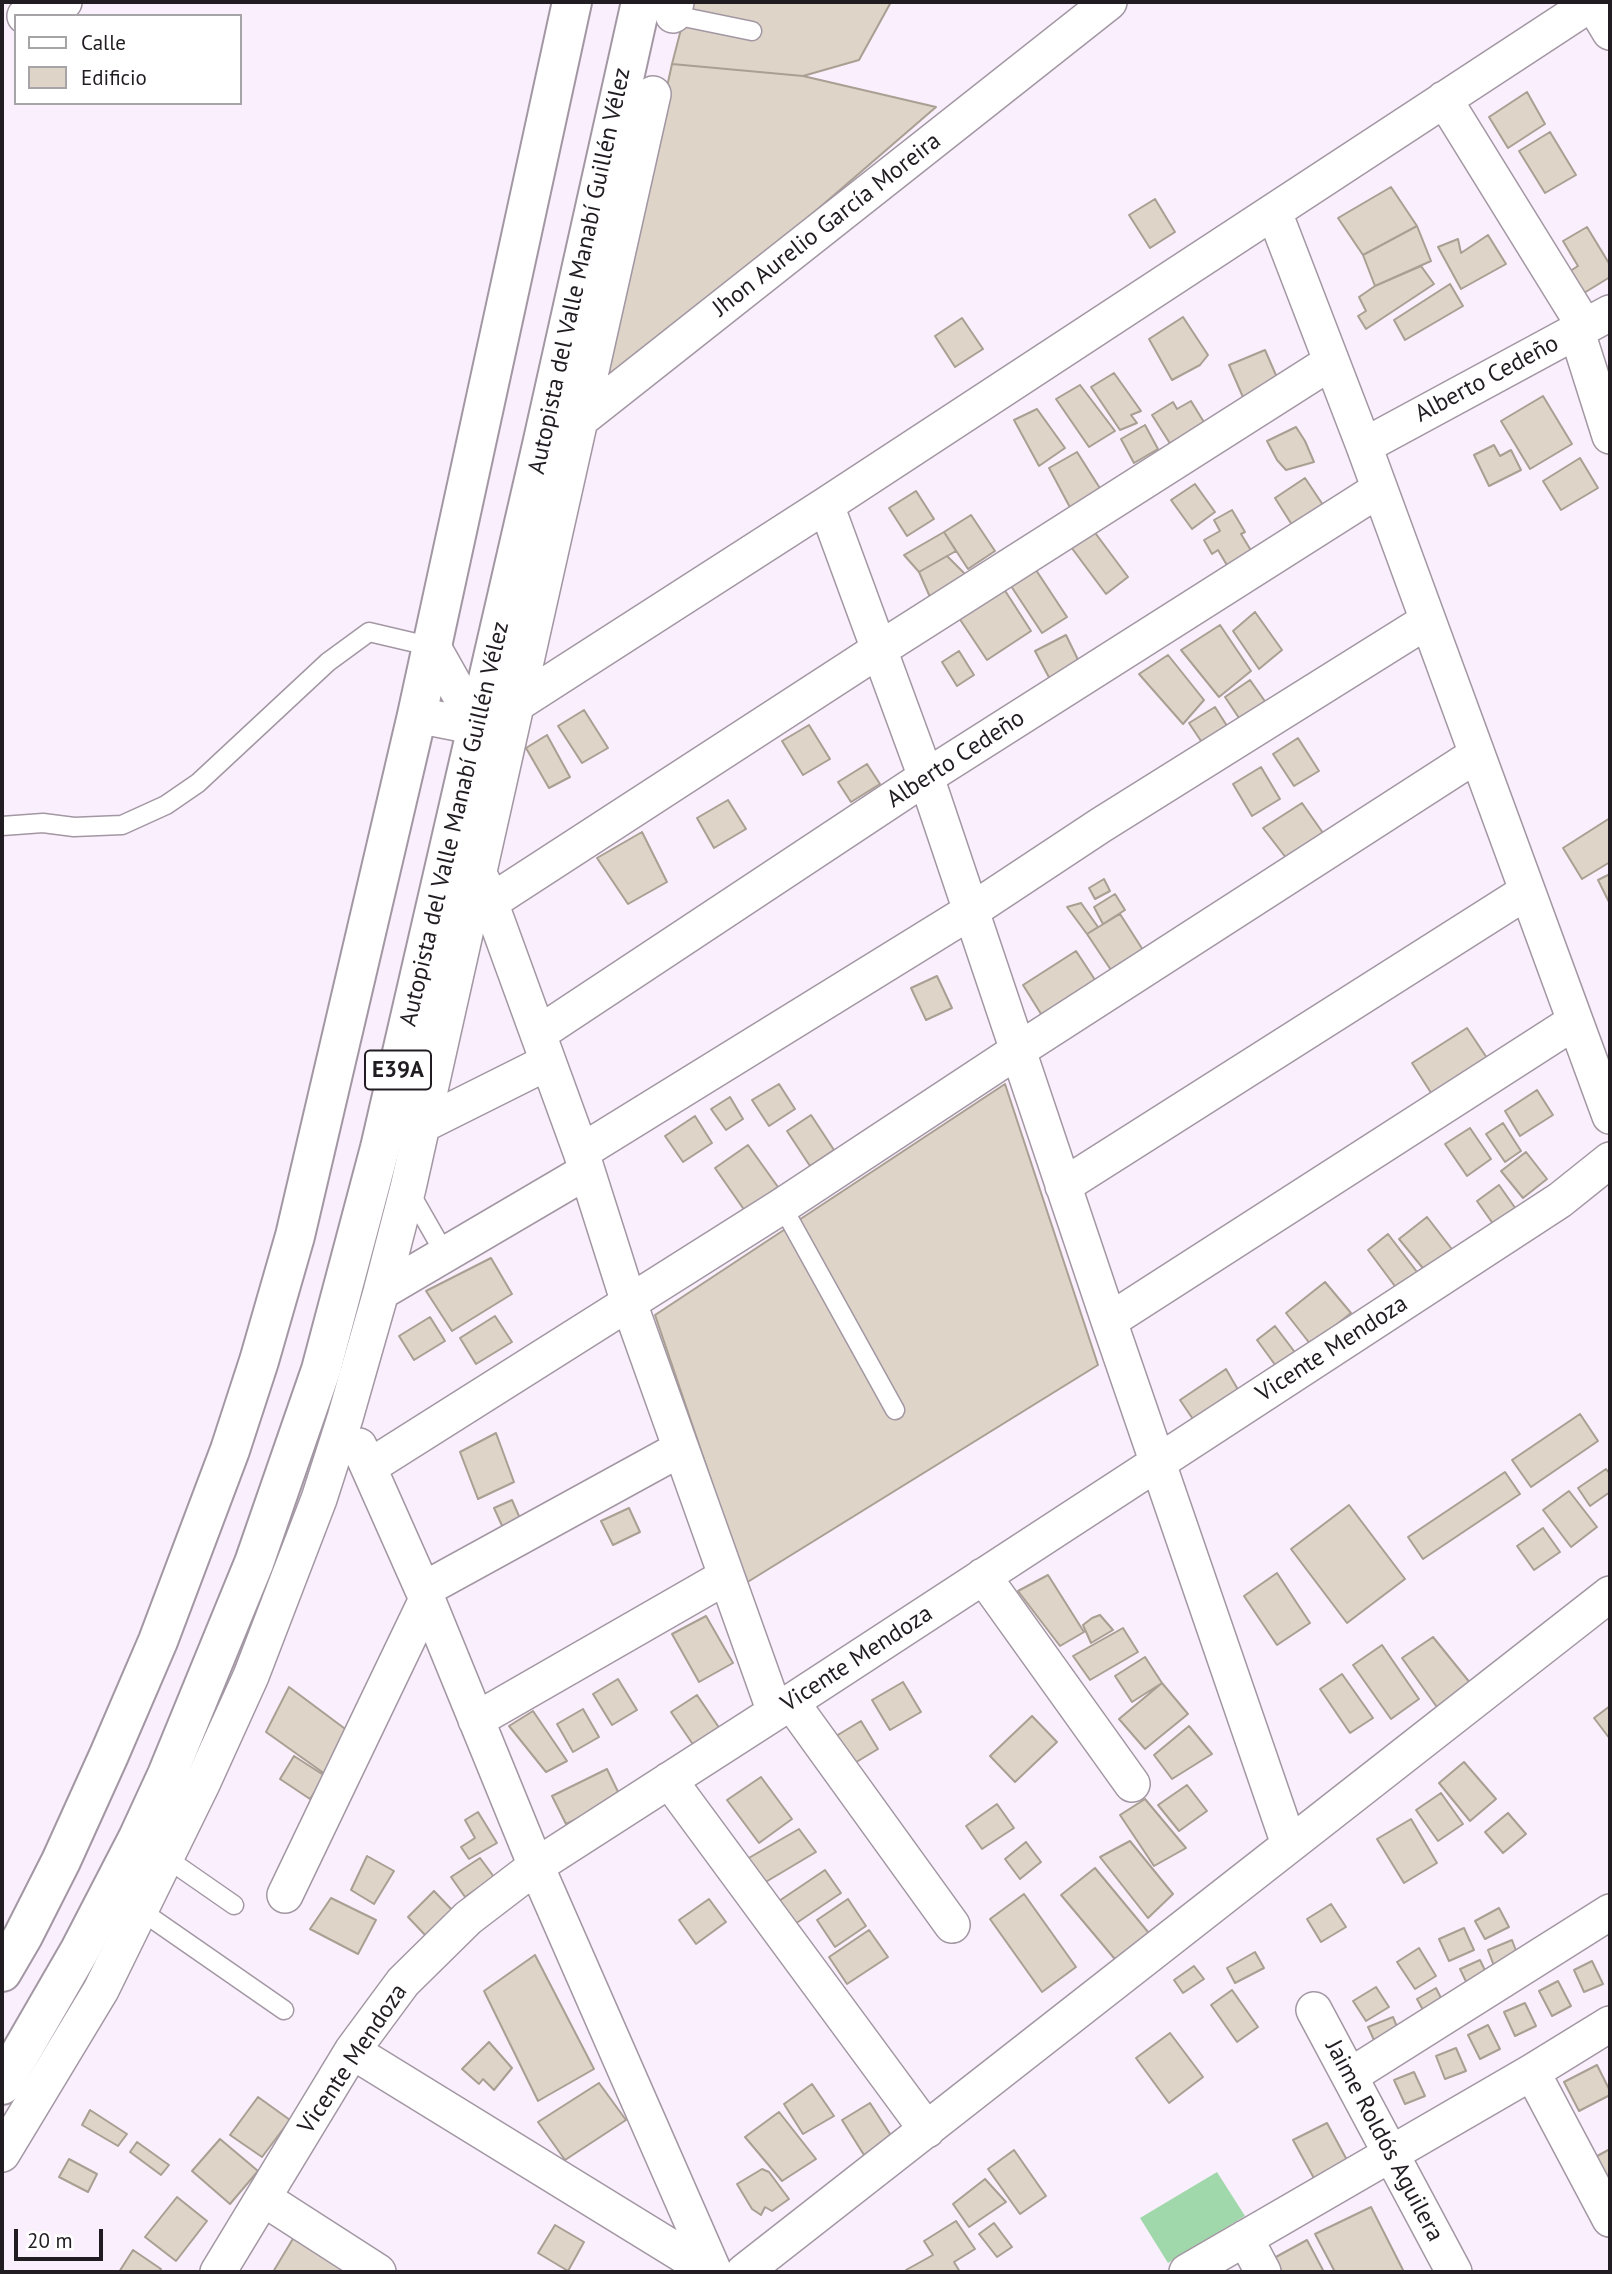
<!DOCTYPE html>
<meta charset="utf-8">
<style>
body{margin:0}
#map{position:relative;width:1612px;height:2274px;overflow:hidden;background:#faeffc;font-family:"PT Sans",sans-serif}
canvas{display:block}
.frame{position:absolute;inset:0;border:4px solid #201c21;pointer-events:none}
.legend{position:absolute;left:14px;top:14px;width:228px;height:91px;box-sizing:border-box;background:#fff;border:2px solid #a6a4a6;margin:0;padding:9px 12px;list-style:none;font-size:21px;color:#201c21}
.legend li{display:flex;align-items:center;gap:14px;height:35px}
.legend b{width:35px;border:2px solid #a6a4a6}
.scale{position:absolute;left:14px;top:2229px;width:89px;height:32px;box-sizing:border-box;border:4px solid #201c21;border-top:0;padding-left:9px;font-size:21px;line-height:24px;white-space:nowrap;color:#201c21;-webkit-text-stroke:5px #fff;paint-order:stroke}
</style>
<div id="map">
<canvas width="1612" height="2274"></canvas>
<div class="frame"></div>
<ul class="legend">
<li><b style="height:9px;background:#fff"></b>Calle</li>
<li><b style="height:19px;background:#ded4c7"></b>Edificio</li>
</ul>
<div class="scale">20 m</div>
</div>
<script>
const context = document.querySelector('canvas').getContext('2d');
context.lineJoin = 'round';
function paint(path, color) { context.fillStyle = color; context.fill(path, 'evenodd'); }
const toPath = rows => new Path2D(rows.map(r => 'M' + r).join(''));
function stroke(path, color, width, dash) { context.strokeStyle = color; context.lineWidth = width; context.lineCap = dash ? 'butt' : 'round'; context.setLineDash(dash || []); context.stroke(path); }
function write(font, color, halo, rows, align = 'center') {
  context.font = font + ' "PT Sans",sans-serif'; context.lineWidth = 5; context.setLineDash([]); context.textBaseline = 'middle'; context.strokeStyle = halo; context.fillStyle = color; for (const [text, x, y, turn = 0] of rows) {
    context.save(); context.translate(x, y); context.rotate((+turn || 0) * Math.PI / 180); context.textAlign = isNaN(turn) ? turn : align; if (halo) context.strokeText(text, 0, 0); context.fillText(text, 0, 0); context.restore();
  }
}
paint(toPath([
 [1217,2172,1245,2216,1168,2263,1140,2218]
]), '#a1d8ab');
const building = toPath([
 [688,2,891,2,859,60,803,76,672,64,688,2],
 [672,64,803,76,936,107,599,398,672,64],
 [1527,92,1545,124,1508,148,1489,117,1527,92],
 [1550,132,1576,175,1545,193,1519,151,1550,132],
 [1391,187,1417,226,1363,255,1338,218,1391,187],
 [1155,199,1175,232,1150,248,1129,215,1155,199],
 [1417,226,1431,261,1375,286,1363,255,1417,226],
 [1587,227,1610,265,1610,277,1584,293,1570,271,1578,266,1563,241,1587,227],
 [1488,235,1506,264,1461,289,1438,247,1458,239,1461,253,1488,235],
 [1421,266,1434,284,1366,329,1358,316,1366,311,1359,297,1375,286,1421,266],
 [1450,284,1463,306,1405,340,1394,320,1450,284],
 [1183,317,1208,355,1200,365,1172,380,1149,339,1183,317],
 [962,318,983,349,955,367,935,336,962,318],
 [1265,350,1282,389,1246,404,1229,365,1265,350],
 [1114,373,1141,411,1131,415,1137,423,1120,430,1091,387,1114,373],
 [1080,385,1115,431,1089,447,1056,399,1080,385],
 [1543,396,1572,444,1530,469,1501,421,1543,396],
 [1191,401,1210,432,1176,453,1152,415,1173,402,1177,409,1191,401],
 [1037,409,1065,448,1039,466,1014,420,1037,409],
 [1145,425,1158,449,1134,463,1121,439,1145,425],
 [1296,427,1305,441,1314,462,1286,470,1277,460,1267,441,1296,427],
 [1494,445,1500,456,1511,450,1521,470,1489,486,1474,455,1494,445],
 [1077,452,1103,493,1073,513,1049,468,1077,452],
 [1580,458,1598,488,1561,510,1543,481,1580,458],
 [1305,478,1331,517,1299,536,1275,498,1305,478],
 [1195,484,1215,512,1192,529,1171,500,1195,484],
 [916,491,934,519,907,536,889,508,916,491],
 [1232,510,1245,532,1241,534,1255,557,1231,572,1218,550,1212,554,1204,540,1220,531,1214,520,1232,510],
 [971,515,995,551,968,569,944,532,971,515],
 [1093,530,1128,577,1106,594,1071,547,1093,530],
 [944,532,956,551,919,572,904,555,944,532],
 [947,556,967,576,930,597,919,572,947,556],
 [1034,567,1067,617,1042,633,1009,583,1034,567],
 [1002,586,1031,631,987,660,957,615,1002,586],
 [1255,612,1282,650,1259,669,1233,631,1255,612],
 [1220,625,1251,671,1219,697,1181,650,1220,625],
 [1066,635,1083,670,1053,685,1035,651,1066,635],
 [959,651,974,675,957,686,942,662,959,651],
 [1168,655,1204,700,1183,724,1139,674,1168,655],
 [1250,680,1269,707,1243,724,1225,697,1250,680],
 [1215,707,1234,737,1209,753,1189,723,1215,707],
 [584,710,608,748,582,763,558,726,584,710],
 [809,725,830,759,803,775,782,741,809,725],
 [547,735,570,777,549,788,526,748,547,735],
 [1298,738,1319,771,1294,786,1273,754,1298,738],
 [867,764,880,784,851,802,838,782,867,764],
 [1261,767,1280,799,1252,816,1233,784,1261,767],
 [728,800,746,829,714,848,697,818,728,800],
 [1302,803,1330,843,1290,863,1263,828,1302,803],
 [1610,818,1610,862,1582,879,1563,848,1610,818],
 [642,832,667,882,628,904,597,858,642,832],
 [1610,874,1610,904,1598,880,1610,874],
 [1104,879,1110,891,1095,899,1089,888,1104,879],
 [1115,894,1125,910,1103,924,1094,907,1115,894],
 [1081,903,1098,927,1087,934,1067,907,1081,903],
 [1120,914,1143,950,1111,970,1087,934,1120,914],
 [1076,951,1105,995,1051,1030,1023,985,1076,951],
 [937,976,952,1008,926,1020,911,988,937,976],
 [1467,1028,1491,1064,1435,1099,1412,1063,1467,1028],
 [779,1084,795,1109,769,1126,752,1100,779,1084],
 [1005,1084,1098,1365,746,1583,655,1315,1005,1084],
 [1537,1090,1553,1115,1520,1136,1505,1111,1537,1090],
 [730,1097,743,1119,726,1130,711,1109,730,1097],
 [811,1115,834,1150,810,1166,787,1131,811,1115],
 [695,1116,712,1143,683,1162,665,1136,695,1116],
 [1503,1123,1521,1151,1505,1162,1486,1134,1503,1123],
 [1470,1128,1491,1159,1467,1176,1445,1144,1470,1128],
 [748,1145,778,1187,745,1211,715,1168,748,1145],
 [1526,1152,1547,1179,1523,1198,1501,1171,1526,1152],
 [1499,1185,1518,1212,1496,1228,1477,1201,1499,1185],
 [1427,1217,1458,1257,1431,1278,1399,1239,1427,1217],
 [1388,1234,1427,1285,1406,1301,1368,1250,1388,1234],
 [491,1258,512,1294,452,1331,426,1291,491,1258],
 [1325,1282,1351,1313,1311,1345,1286,1313,1325,1282],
 [495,1316,512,1342,476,1364,460,1338,495,1316],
 [430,1317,445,1341,414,1360,399,1336,430,1317],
 [1275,1326,1303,1363,1284,1377,1257,1340,1275,1326],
 [1226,1369,1244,1400,1201,1431,1180,1400,1226,1369],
 [1580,1414,1598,1441,1531,1487,1512,1460,1580,1414],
 [496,1433,514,1482,478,1499,460,1452,496,1433],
 [1606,1469,1610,1474,1610,1492,1590,1506,1578,1488,1606,1469],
 [1505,1472,1520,1494,1423,1559,1408,1537,1505,1472],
 [1569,1491,1597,1527,1571,1547,1543,1510,1569,1491],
 [512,1500,522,1523,504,1530,494,1508,512,1500],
 [1349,1505,1405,1579,1347,1623,1291,1549,1349,1505],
 [629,1508,640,1532,613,1545,601,1521,629,1508],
 [1543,1528,1560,1552,1534,1570,1517,1546,1543,1528],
 [1277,1573,1310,1623,1277,1645,1244,1596,1277,1573],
 [1048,1575,1084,1632,1060,1646,1018,1591,1048,1575],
 [1100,1615,1113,1630,1091,1643,1083,1625,1092,1618,1100,1615],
 [706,1616,733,1663,699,1682,672,1634,706,1616],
 [1123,1628,1138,1652,1090,1680,1073,1656,1123,1628],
 [1433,1637,1471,1684,1439,1710,1402,1658,1433,1637],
 [1382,1645,1419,1699,1391,1719,1353,1665,1382,1645],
 [1145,1657,1162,1683,1132,1702,1115,1676,1145,1657],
 [1342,1674,1373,1718,1350,1733,1320,1689,1342,1674],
 [618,1679,637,1710,612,1725,593,1694,618,1679],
 [903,1682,921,1712,890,1730,872,1700,903,1682],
 [1162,1683,1188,1714,1145,1749,1119,1719,1162,1683],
 [289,1687,352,1734,325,1774,266,1732,289,1687],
 [697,1695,720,1729,694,1746,671,1712,697,1695],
 [1610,1706,1610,1739,1594,1718,1610,1706],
 [583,1709,599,1737,573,1752,557,1724,583,1709],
 [533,1711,567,1761,546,1772,509,1726,533,1711],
 [1032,1716,1057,1742,1015,1782,990,1756,1032,1716],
 [861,1721,878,1749,853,1764,836,1736,861,1721],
 [1189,1726,1212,1754,1172,1779,1154,1755,1189,1726],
 [294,1756,325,1776,310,1799,280,1779,294,1756],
 [1464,1762,1496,1799,1470,1821,1439,1783,1464,1762],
 [607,1769,621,1798,566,1824,552,1796,607,1769],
 [761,1777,792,1819,759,1843,727,1800,761,1777],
 [1187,1785,1207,1811,1179,1831,1158,1805,1187,1785],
 [1441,1793,1463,1824,1438,1841,1416,1810,1441,1793],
 [1145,1799,1186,1848,1154,1866,1120,1815,1145,1799],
 [997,1804,1014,1828,982,1849,966,1826,997,1804],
 [478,1812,497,1843,469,1859,461,1847,475,1838,465,1820,478,1812],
 [1508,1813,1526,1834,1503,1853,1485,1832,1508,1813],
 [1411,1819,1437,1863,1404,1883,1377,1839,1411,1819],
 [799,1829,816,1852,764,1883,747,1859,799,1829],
 [1130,1841,1173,1894,1148,1918,1100,1857,1130,1841],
 [1026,1842,1041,1862,1020,1879,1005,1859,1026,1842],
 [367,1856,394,1871,374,1904,351,1890,367,1856],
 [480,1858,494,1877,465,1897,451,1877,480,1858],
 [1095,1868,1153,1938,1119,1964,1061,1895,1095,1868],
 [825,1870,841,1893,795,1924,779,1901,825,1870],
 [434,1891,454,1912,427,1937,408,1917,434,1891],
 [1024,1894,1076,1967,1042,1992,990,1919,1024,1894],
 [331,1898,376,1920,358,1954,310,1929,331,1898],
 [709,1899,726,1922,696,1944,679,1920,709,1899],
 [848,1899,866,1926,835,1947,817,1920,848,1899],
 [1331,1904,1346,1927,1321,1942,1307,1919,1331,1904],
 [1499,1908,1509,1927,1485,1939,1475,1921,1499,1908],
 [1464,1928,1474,1950,1449,1961,1439,1939,1464,1928],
 [869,1930,888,1957,847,1984,829,1957,869,1930],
 [1512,1940,1521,1964,1497,1974,1488,1950,1512,1940],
 [1419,1948,1436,1976,1415,1989,1397,1962,1419,1948],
 [1255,1952,1264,1968,1235,1983,1227,1968,1255,1952],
 [535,1955,594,2069,538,2101,484,1991,535,1955],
 [1480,1960,1492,1985,1472,1994,1460,1969,1480,1960],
 [1592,1961,1603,1984,1584,1992,1574,1970,1592,1961],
 [1194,1966,1204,1979,1183,1993,1174,1980,1194,1966],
 [1558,1981,1571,2006,1552,2016,1539,1991,1558,1981],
 [1376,1987,1389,2007,1366,2021,1353,2001,1376,1987],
 [1436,1988,1448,2012,1429,2021,1417,1999,1436,1988],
 [1232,1990,1258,2027,1237,2042,1211,2005,1232,1990],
 [1525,2003,1536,2026,1515,2036,1504,2012,1525,2003],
 [1393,2017,1402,2039,1378,2049,1368,2027,1393,2017],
 [1488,2025,1500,2049,1480,2059,1468,2035,1488,2025],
 [1170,2033,1203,2077,1169,2103,1136,2058,1170,2033],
 [489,2042,512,2068,494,2090,483,2079,479,2084,462,2069,489,2042],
 [1456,2048,1466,2071,1445,2079,1436,2056,1456,2048],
 [1597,2065,1610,2091,1610,2095,1579,2111,1564,2082,1597,2065],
 [1414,2072,1425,2096,1405,2104,1394,2080,1414,2072],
 [599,2083,626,2120,565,2160,538,2122,599,2083],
 [812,2084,834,2116,803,2134,784,2104,812,2084],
 [258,2097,290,2120,262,2157,230,2135,258,2097],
 [870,2103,892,2137,864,2155,842,2120,870,2103],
 [90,2110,127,2134,118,2146,82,2125,90,2110],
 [779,2112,816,2159,782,2181,745,2137,779,2112],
 [1327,2123,1348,2162,1315,2180,1293,2140,1327,2123],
 [220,2139,258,2171,230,2204,192,2171,220,2139],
 [137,2142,169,2165,161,2175,130,2152,137,2142],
 [1610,2149,1610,2194,1588,2161,1610,2149],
 [1014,2150,1046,2196,1020,2214,988,2169,1014,2150],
 [69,2159,97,2174,88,2192,59,2177,69,2159],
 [762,2169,769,2172,789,2199,772,2211,765,2207,761,2215,752,2209,737,2184,762,2169],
 [985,2179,1006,2202,969,2227,953,2204,985,2179],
 [177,2197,207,2221,176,2261,145,2237,177,2197],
 [1371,2207,1404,2272,1335,2272,1315,2234,1371,2207],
 [956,2221,975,2249,954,2262,960,2272,908,2272,906,2270,933,2255,924,2241,956,2221],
 [994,2223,1012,2247,997,2257,979,2234,994,2223],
 [555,2225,584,2242,568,2271,538,2253,555,2225],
 [294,2237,354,2272,273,2272,294,2237],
 [1307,2240,1324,2272,1282,2272,1274,2258,1307,2240],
 [133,2250,161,2269,159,2272,119,2272,133,2250]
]);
paint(building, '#ded4c7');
stroke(building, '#a99f92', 2);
const service = toPath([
 [669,14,752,31],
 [2,826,43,823,74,827,122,825,166,805,198,783,328,662,369,632,433,647],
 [409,1191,445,1254],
 [782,1206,895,1410],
 [162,1855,234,1905],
 [137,1908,284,2010]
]);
const minor = toPath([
 [1592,2,1610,32],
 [673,15,676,2],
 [25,16,64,2],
 [1444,99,1585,327],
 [1274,212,1364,446,1610,1116],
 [1577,332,1610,436],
 [571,427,1109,2],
 [1364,446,1610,313],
 [826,505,926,777,1109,1321,1289,1844],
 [433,647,478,727],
 [417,715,478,727,515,705,826,505,1593,2],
 [482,880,581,1152,629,1303,775,1712],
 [469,916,880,649,1331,362],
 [538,1034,926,777,1378,490],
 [408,1132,548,1062],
 [581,1152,971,911,1101,825,1427,621],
 [1063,1186,1526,892],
 [381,1292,587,1171],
 [1109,1321,1574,1022],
 [359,1446,427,1599,536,1866,714,2272],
 [369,1467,782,1206,1017,1051,1476,755],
 [983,1576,1132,1784],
 [423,1590,680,1449],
 [791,1702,952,1925],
 [476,1720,725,1577],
 [669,1780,927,2130],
 [285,1895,427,1599],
 [1314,2010,1454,2272],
 [352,2051,711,2272],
 [1532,2072,1610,2219],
 [1350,2076,1610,1912],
 [2,2154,101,1990,202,1784,251,1676,319,1499,345,1418,381,1292,408,1188,653,94],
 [263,2198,378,2272],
 [1245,2238,1263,2272],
 [218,2272,352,2051,403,1982,468,1918,536,1866,791,1702,1560,1200,1610,1160],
 [744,2272,1610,1594],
 [1187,2272,1532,2072,1610,2024]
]);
const primary = toPath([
 [2,1972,23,1936,61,1861,109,1755,158,1641,230,1450,259,1361,295,1236,417,715,572,2],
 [2,2085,80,1950,138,1838,167,1775,254,1563,321,1370,380,1148,542,445,641,2]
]);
stroke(service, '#a297a3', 21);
stroke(minor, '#a297a3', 38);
stroke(primary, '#a297a3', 42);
stroke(service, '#fff', 18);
stroke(minor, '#fff', 35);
stroke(primary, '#fff', 38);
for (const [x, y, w] of [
 [398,1070,66]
]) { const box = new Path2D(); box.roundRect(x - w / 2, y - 19.5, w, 39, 5); context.fillStyle = '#fff'; context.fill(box); stroke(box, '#201c21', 2); }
write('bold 23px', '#201c21', null, [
 ["E39A",398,1070]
]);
write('24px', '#201c21', '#fff', [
 ["Jhon Aurelio García Moreira",827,225,-38],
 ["Autopista del Valle Manabí Guillén Vélez",580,271,-78],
 ["Alberto Cedeño",1487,379,-28],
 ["Alberto Cedeño",956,759,-33],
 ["Autopista del Valle Manabí Guillén Vélez",455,824,-77],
 ["Vicente Mendoza",1332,1349,-33],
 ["Vicente Mendoza",857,1659,-33],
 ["Vicente Mendoza",353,2059,-56],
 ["Jaime Roldós Aguilera",1384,2141,62]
]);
</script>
